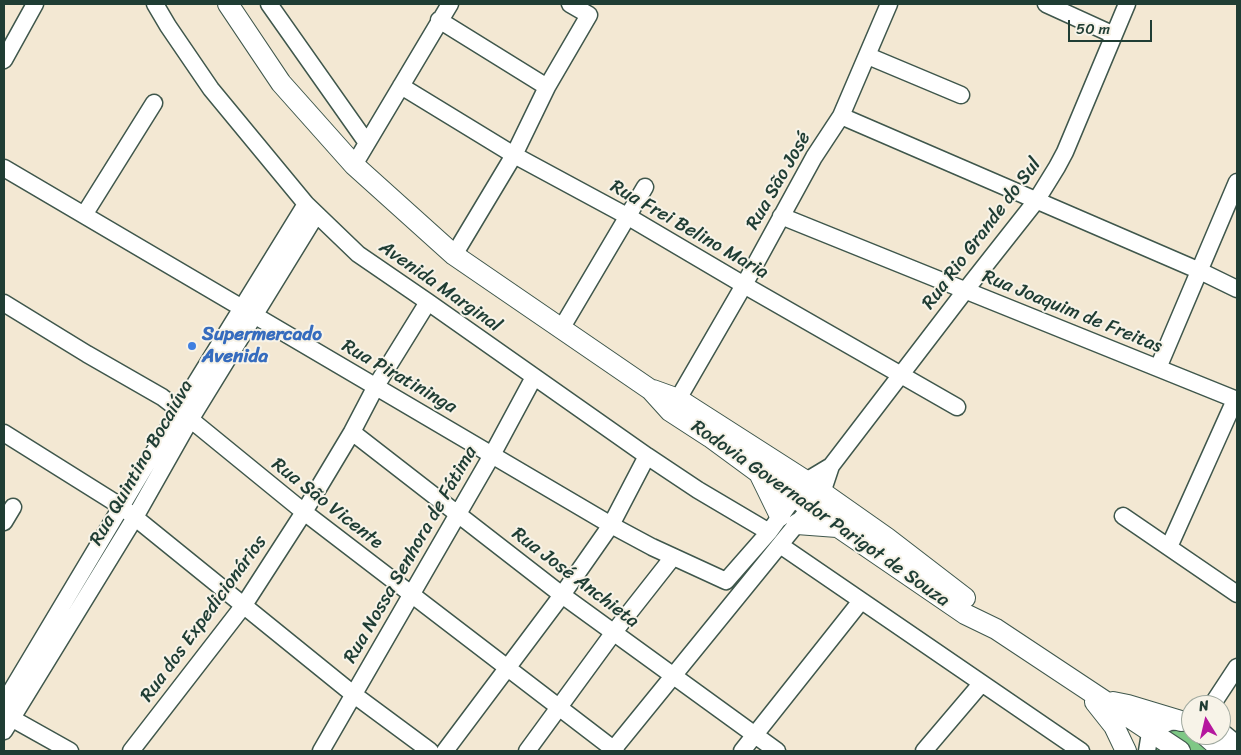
<!DOCTYPE html>
<meta charset="utf-8">
<style>
body{margin:0}
#map{position:relative;width:1241px;height:755px;overflow:hidden;background:#f3e8d3;font-family:Sriracha,sans-serif}
canvas{display:block}
.frame{position:absolute;inset:0;border:5px solid #1f3d34;pointer-events:none}
.north{position:absolute;left:1181px;top:695px;width:50px;height:50px;box-sizing:border-box;background:#f7f3e8;border:1px solid #a1aaa0;border-radius:50%;rotate:351deg;font-size:14px;font-weight:700;line-height:20px;text-align:center;color:#1f3d34}
.north::after{content:'';display:block;margin:auto;width:18px;height:22px;background:#b5179e;clip-path:polygon(50% 0,100% 100%,50% 72%,0 100%)}
.scale{position:absolute;left:1068px;top:20px;width:84px;height:22px;box-sizing:border-box;border:2px solid #1f3d34;border-top:0;padding-left:6px;font-size:15px;line-height:18px;white-space:nowrap;color:#1f3d34;-webkit-text-stroke:4px #f7f3e8;paint-order:stroke}
</style>
<div id="map">
<canvas width="1241" height="755"></canvas>
<div class="frame"></div>
<div class="north">N</div>
<div class="scale">50 m</div>
</div>
<script>
const context = document.querySelector('canvas').getContext('2d');
context.lineJoin = 'round';
function paint(path, color) { context.fillStyle = color; context.fill(path, 'evenodd'); }
const toPath = rows => new Path2D(rows.map(r => 'M' + r).join(''));
function stroke(path, color, width, dash) { context.strokeStyle = color; context.lineWidth = width; context.lineCap = dash ? 'butt' : 'round'; context.setLineDash(dash || []); context.stroke(path); }
function write(font, color, halo, rows, align = 'center') {
  context.font = font + ' Sriracha,sans-serif'; context.lineWidth = 4; context.setLineDash([]); context.textBaseline = 'middle'; context.strokeStyle = halo; context.fillStyle = color; for (const [text, x, y, turn = 0] of rows) {
    context.save(); context.translate(x, y); context.rotate((+turn || 0) * Math.PI / 180); context.textAlign = isNaN(turn) ? turn : align; if (halo) context.strokeText(text, 0, 0); context.fillText(text, 0, 0); context.restore();
  }
}
paint(toPath([
 [1191,728,1191,735,1199,735,1204,745,1205,751,1150,751,1161,729]
]), '#7ec885');
const minor = toPath([
 [155,4,168,26,211,89,306,204,358,254,428,302,647,456,698,490,769,532],
 [269,4,367,143],
 [1046,4,1114,35],
 [439,20,547,87],
 [868,56,961,95],
 [4,60,35,4],
 [401,86,514,155,627,216,744,285,957,407],
 [841,116,1200,271,1237,289],
 [354,165,450,4],
 [4,168,611,525,652,547,726,581,769,532,806,481,831,466],
 [84,215,154,103],
 [781,216,1237,400],
 [454,255,514,155,547,87,589,15,570,4],
 [4,303,87,354,162,397,179,410,304,512,616,751],
 [561,329,645,187],
 [1158,368,1237,182],
 [678,399,744,285,814,157,841,116,889,4],
 [352,432,562,595,777,751],
 [4,433,122,507,353,694,430,751],
 [1123,516,1237,594],
 [4,522,13,507],
 [780,545,1081,751],
 [1169,547,1235,400],
 [4,703,179,410,306,204],
 [1212,705,1237,667],
 [4,714,70,751],
 [4,731,134,519,190,420,316,215],
 [1221,731,1237,744],
 [131,751,244,605,304,512,352,432,376,386,428,302],
 [321,751,492,455,534,377],
 [445,751,562,595,611,525,647,456],
 [527,751,614,632,673,557],
 [612,751,822,493,831,466,965,291,1036,201,1057,167,1065,152,1127,4],
 [742,751,861,601],
 [924,751,981,684],
 [1147,751,1149,739,1160,726,1170,722,1181,721,1191,724]
]);
const major = toPath([
 [228,4,281,83,354,165,454,255,651,390,670,411,710,437,759,473,965,614,996,629,1180,751],
 [653,390,678,399,806,481,887,538,965,598],
 [760,475,780,516],
 [797,524,837,527],
 [1095,702,1114,726,1126,751],
 [1113,702,1128,705,1181,721],
 [1205,735,1223,751]
]);
stroke(minor, '#3f574c', 19);
stroke(major, '#3f574c', 22);
stroke(minor, '#fff', 16);
stroke(major, '#fff', 20);
for (const [x, y, r, color] of [
 [192,346,5,"#3f7fe0"]
]) { const dot = new Path2D(); dot.arc(x, y, r, 0, 2 * Math.PI); context.fillStyle = color; context.fill(dot); stroke(dot, '#f7f3e8', 2); }
write('19px', '#1f3d34', '#f7f3e8', [
 ["Rua São José",779,181,-60],
 ["Rua Frei Belino Maria",689,230,30],
 ["Rua Rio Grande do Sul",982,234,-53],
 ["Avenida Marginal",440,287,35],
 ["Rua Joaquim de Freitas",1072,312,22],
 ["Rua Piratininga",399,377,30],
 ["Rua Quintino Bocaiúva",142,463,-60],
 ["Rua São Vicente",327,504,38],
 ["Rodovia Governador Parigot de Souza",820,514,35],
 ["Rua Nossa Senhora de Fátima",411,555,-60],
 ["Rua José Anchieta",575,578,37],
 ["Rua dos Expedicionários",204,619,-54]
]);
write('bold 19px', '#366cbe', '#f7f3e8', [
 ["Supermercado",202,335],
 ["Avenida",202,357]
], 'left');
</script>
